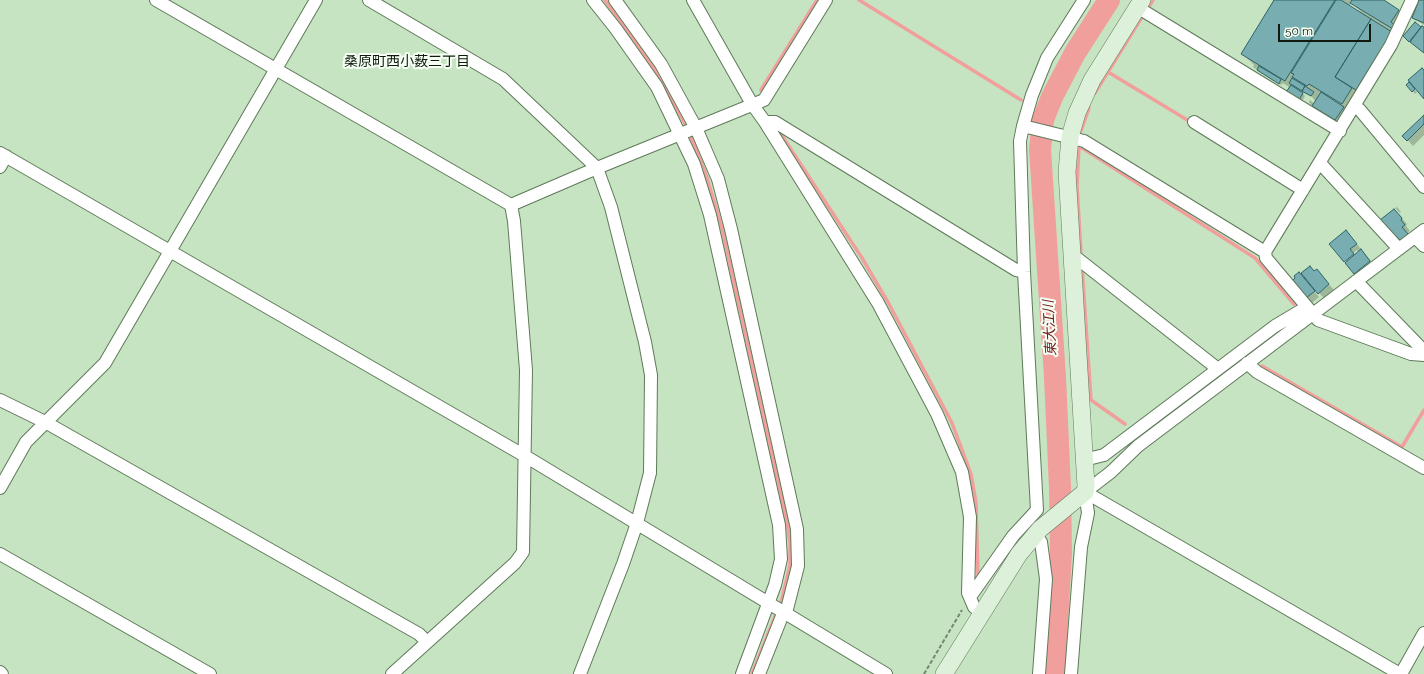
<!DOCTYPE html>
<meta charset="utf-8">
<style>
body{margin:0}
#map{position:relative;width:1424px;height:674px;overflow:hidden;background:#c6e4c1;font-family:Raleway,sans-serif}
canvas{display:block}
.scale{position:absolute;left:1278px;top:24px;width:93px;height:18px;box-sizing:border-box;border:2px solid #101a0e;border-top:0;padding-left:5px;font-size:12px;line-height:14px;white-space:nowrap;color:#101a0e;-webkit-text-stroke:3px #f5fff4;paint-order:stroke}
</style>
<div id="map">
<canvas width="1424" height="674"></canvas>
<div class="scale">50 m</div>
</div>
<script>
const context = document.querySelector('canvas').getContext('2d');
context.lineJoin = 'round';
function paint(path, color) { context.fillStyle = color; context.fill(path, 'evenodd'); }
const toPath = rows => new Path2D(rows.map(r => 'M' + r).join(''));
function stroke(path, color, width, dash) { context.strokeStyle = color; context.lineWidth = width; context.lineCap = dash ? 'butt' : 'round'; context.setLineDash(dash || []); context.stroke(path); }
function write(font, color, halo, rows, align = 'center') {
  context.font = font + ' Raleway,"Noto Sans JP",sans-serif'; context.lineWidth = 4; context.setLineDash([]); context.textBaseline = 'middle'; context.strokeStyle = halo; context.fillStyle = color; for (const [text, x, y, turn = 0] of rows) {
    context.save(); context.translate(x, y); context.rotate((+turn || 0) * Math.PI / 180); context.textAlign = isNaN(turn) ? turn : align; if (halo) context.strokeText(text, 0, 0); context.fillText(text, 0, 0); context.restore();
  }
}
paint(toPath([
 [1274,0,1382,0,1398,10,1406,19,1399,30,1403,34,1401,37,1389,30,1400,41,1365,97,1341,125,1311,105,1309,102,1310,100,1315,104,1316,102,1312,97,1302,92,1305,96,1302,101,1287,91,1289,87,1283,83,1281,85,1256,69,1253,67,1254,65,1242,53],
 [1352,3,1363,14,1362,14,1349,6],
 [1420,0,1424,1,1424,25,1413,18],
 [1415,23,1424,29,1424,53,1407,39],
 [1409,83,1417,92,1415,94,1407,85],
 [1424,116,1424,135,1413,146,1404,136],
 [1397,207,1401,212,1400,213,1395,208],
 [1399,215,1407,224,1406,226,1410,231,1407,233,1413,240,1407,245,1382,220],
 [1351,237,1375,266,1360,279,1346,262,1359,252,1357,250,1344,261],
 [1315,272,1322,276,1334,290,1324,298,1319,293],
 [1304,279,1319,297,1312,303,1307,297]
]), '#0003');
stroke(toPath([
 [605,0,652,65,687,127,706,175,722,228,787,522,790,543,790,565,782,599,752,674],
 [859,0,1021,100],
 [1150,5,1153,0],
 [1108,72,1189,121],
 [761,90,817,0],
 [1095,93,1142,17],
 [777,128,862,258,889,304,952,423,971,474,976,503,978,575],
 [1081,131,1089,108],
 [1081,252,1077,186,1079,146,1255,258,1294,304],
 [1082,267,1091,400,1125,424],
 [1262,366,1402,447,1424,410]
]), '#f19f9d', 3.5);
stroke(toPath([
 [1054,674,1061,553,1060,488,1055,377,1040,149,1043,120,1052,97,1075,53,1109,0]
]), '#f19f9d', 22);
const building = toPath([
 [1274,0,1335,0,1285,81,1241,54,1274,0],
 [1336,0,1341,0,1371,19,1335,77,1352,88,1342,104,1309,84,1307,86,1292,77,1294,74,1291,73,1336,0],
 [1352,0,1384,0,1399,10,1391,22,1395,25,1393,29,1350,3,1352,0],
 [1419,0,1424,0,1424,23,1412,18,1419,0],
 [1371,19,1392,32,1356,90,1335,77,1371,19],
 [1415,22,1421,27,1409,42,1403,36,1415,22],
 [1422,26,1424,27,1424,53,1410,42,1422,26],
 [1259,66,1281,79,1279,84,1257,70,1259,66],
 [1422,68,1424,70,1424,99,1408,80,1422,68],
 [1292,78,1305,86,1302,91,1289,83,1292,78],
 [1409,82,1415,89,1412,92,1406,85,1409,82],
 [1291,85,1303,93,1299,100,1286,92,1291,85],
 [1305,86,1314,92,1311,96,1302,91,1305,86],
 [1321,92,1344,107,1335,120,1312,106,1321,92],
 [1424,115,1424,124,1407,141,1402,136,1424,115],
 [1394,209,1402,218,1401,220,1405,225,1402,227,1408,234,1401,241,1380,220,1394,209],
 [1346,230,1357,244,1350,249,1354,254,1344,262,1329,244,1346,230],
 [1361,249,1370,261,1354,274,1345,263,1361,249],
 [1310,266,1314,271,1317,269,1329,284,1318,294,1301,273,1310,266],
 [1299,272,1315,291,1306,298,1292,281,1295,278,1294,276,1299,272]
]);
paint(building, '#78aeb2');
stroke(building, '#2e6467', 1);
const street = toPath([
 [156,0,511,205,514,221,526,370,523,552,515,563,392,674],
 [369,0,503,79,597,168,764,100,826,0],
 [593,0,616,29,657,87,694,164,710,215,779,525,781,559,775,585,742,674],
 [615,0,661,64,696,128,718,179,731,229,797,529,798,566,786,613],
 [693,0,752,104,765,122,878,303,937,414,962,472,970,517,968,593,974,607,982,613],
 [1137,7,1340,131],
 [1354,106,1360,110,1424,187],
 [765,122,775,122,1016,270,1024,272],
 [1194,122,1303,190],
 [1023,126,1032,95,1047,58,1084,0],
 [0,153,525,456,886,674],
 [1320,163,1399,249],
 [0,167,6,156],
 [511,205,597,168,611,207,645,342,651,375,650,473,637,523,623,564,580,674],
 [1415,237,1424,246],
 [1265,252,1391,45,1412,0],
 [1072,258,1078,259,1218,369],
 [1356,281,1424,351],
 [1247,363,1257,372,1424,468],
 [0,400,45,422,419,634,427,642],
 [1084,460,1104,455,1275,326,1307,307],
 [0,488,26,442,105,363,316,0],
 [1085,492,1111,472,1138,446,1424,230],
 [1085,492,1400,674],
 [1035,534,1041,542,1046,579,1039,674],
 [0,554,210,674],
 [970,597,1013,536,1037,510,1024,272,1020,141,1023,126,1084,141,1265,252,1266,258,1318,320,1411,354,1424,355],
 [0,672,2,674],
 [759,674,784,611],
 [1071,674,1081,547,1088,513,1085,492],
 [1401,674,1424,633]
]);
const secondary = toPath([
 [944,674,1019,554,1040,529,1085,492,1086,486,1067,172,1070,137,1077,113,1092,80,1142,0]
]);
stroke(street, '#5f7a5a', 14);
stroke(secondary, '#5f7a5a', 18);
stroke(toPath([
 [924,674,962,610]
]), '#738870', 2, [4, 2]);
stroke(street, '#fff', 12);
stroke(secondary, '#ddf0da', 17);
write('14px', '#101a0e', '#f5fff4', [
 ["桑原町西小薮三丁目",407,62]
]);
write('italic 14px', '#732025', '#f5fff4', [
 ["東大江川",1050,328,-93]
]);
</script>
